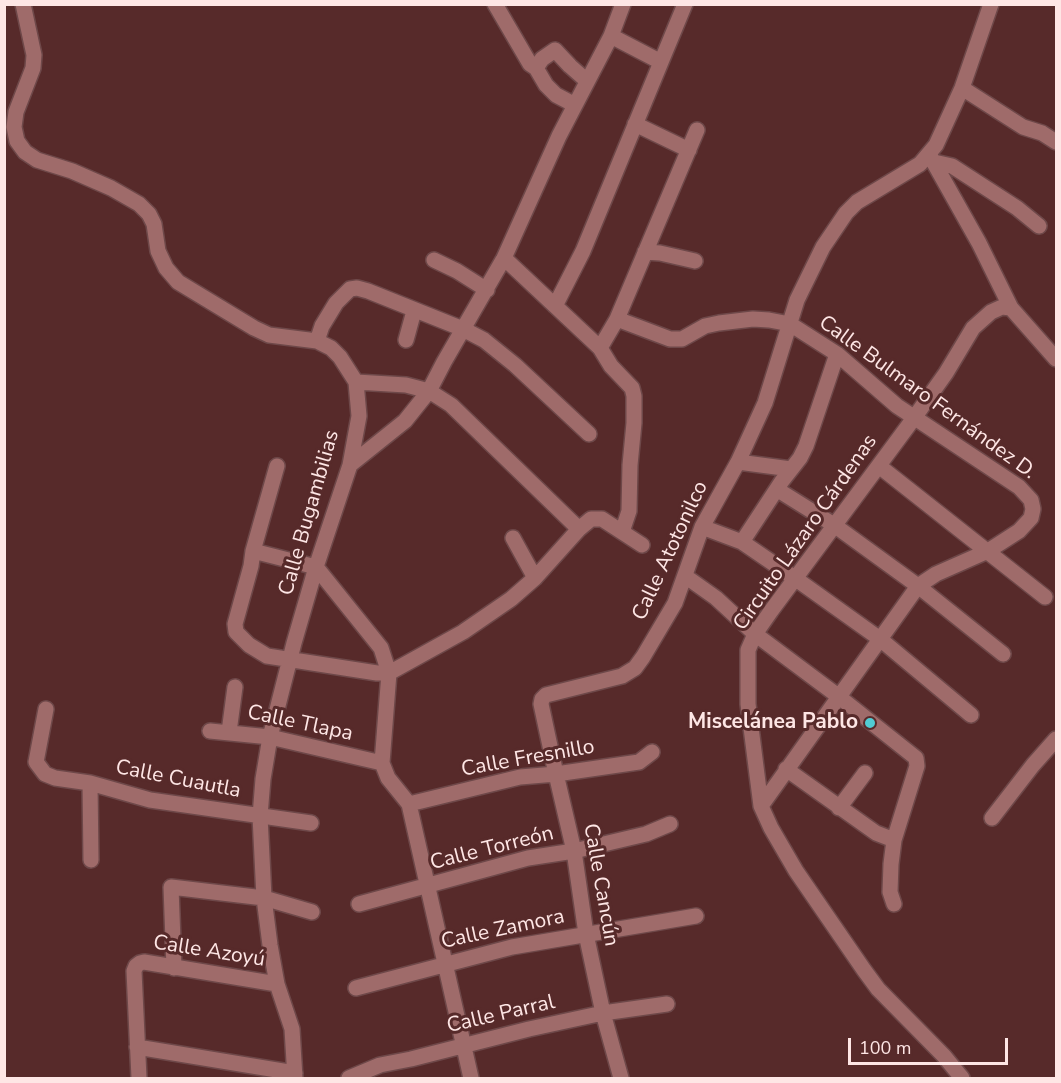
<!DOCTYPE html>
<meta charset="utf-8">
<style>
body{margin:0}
#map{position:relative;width:1061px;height:1083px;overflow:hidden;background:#572a2a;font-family:"Nunito Sans",sans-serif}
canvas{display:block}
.frame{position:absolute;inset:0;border:6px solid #fee6e5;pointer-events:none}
.scale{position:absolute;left:848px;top:1038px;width:160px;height:27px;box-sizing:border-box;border:3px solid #fee6e5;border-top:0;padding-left:8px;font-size:18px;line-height:21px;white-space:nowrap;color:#fee6e5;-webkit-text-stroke:4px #572a2a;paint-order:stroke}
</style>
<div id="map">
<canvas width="1061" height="1083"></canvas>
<div class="frame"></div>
<div class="scale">100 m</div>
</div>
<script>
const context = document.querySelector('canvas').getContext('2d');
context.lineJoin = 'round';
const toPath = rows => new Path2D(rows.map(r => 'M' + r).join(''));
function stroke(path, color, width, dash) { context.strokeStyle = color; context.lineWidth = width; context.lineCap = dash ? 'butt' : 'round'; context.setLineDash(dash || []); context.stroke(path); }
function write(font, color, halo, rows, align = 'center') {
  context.font = font + ' "Nunito Sans",sans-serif'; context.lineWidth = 6; context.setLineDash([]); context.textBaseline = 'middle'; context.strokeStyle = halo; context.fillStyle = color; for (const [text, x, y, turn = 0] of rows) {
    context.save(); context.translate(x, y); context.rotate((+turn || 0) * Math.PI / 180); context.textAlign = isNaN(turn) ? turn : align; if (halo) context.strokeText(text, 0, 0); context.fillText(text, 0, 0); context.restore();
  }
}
const minor = toPath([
 [23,4,34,55,33,68,16,112,14,127,17,141,25,152,37,160,72,171,111,188,139,204,149,214,154,224,158,251,166,268,178,282,254,328,269,335,317,341,331,348,340,357,356,382,359,416,350,465,316,567,294,643,270,737,263,779,260,816,264,898,270,945,277,984,292,1029,295,1078],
 [495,4,530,64,536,68,546,85,556,95,575,105],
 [611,36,661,62],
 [536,68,542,59,555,50,570,66,587,81],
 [962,88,1023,127,1042,133,1056,142],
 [635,124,689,150],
 [929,154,979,243,1011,308,1056,359],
 [934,162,952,166,1017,208,1039,226],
 [645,252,660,253,695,261],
 [504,258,600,348,611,366,632,388,634,396,634,423,630,465,629,511,622,532],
 [434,260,457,271,487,290],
 [555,306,583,251,685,4],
 [617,319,670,339,682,339,705,326,719,323,753,319,769,320,790,324,837,354,897,406,1019,487,1031,500,1033,509,1031,518,1019,531,988,551,936,574,918,586,761,806],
 [406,340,414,311],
 [317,341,322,326,336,303,350,289,357,288,368,291,463,329,484,340,515,365,589,434],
 [600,348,617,319,697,130],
 [356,382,406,385,429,391,451,405,579,529],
 [738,462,791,469],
 [350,465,405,421,429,391,444,362,504,258,559,136,611,36,623,4],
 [277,466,253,551,251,566,235,624,236,632,249,645,267,656,377,673,389,673,463,632,511,599,535,578,579,529,591,519,602,519,642,545],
 [879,466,1045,597],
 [778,490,834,525,918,586,1003,654],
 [702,527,742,542,796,579,880,639,971,715],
 [513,538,535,578],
 [742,542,782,481,800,458,806,446,837,354],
 [253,551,316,567,381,648,389,673,382,763,388,778,409,804,471,1078],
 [685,576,716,598,755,634,838,696,916,758,917,766,894,840,891,864,890,892,894,904],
 [46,709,36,762,45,774,55,778,90,783,150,800,311,823],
 [210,731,270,737,382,763],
 [229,732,235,687],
 [786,769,876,833,894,840],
 [90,783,91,860],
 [409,804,520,777,556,774,639,762,652,752],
 [839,808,865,773],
 [992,818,1033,765,1056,739],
 [359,904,528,858,574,851,646,834,670,824],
 [174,968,171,887,264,898,312,912],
 [356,988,512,947,696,916],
 [137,1047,295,1073],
 [139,1078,134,971,136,966,140,963,144,962,277,984],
 [349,1078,380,1065,411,1059,529,1029,603,1013,667,1004],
 [621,1078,603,1013,586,934,574,851,556,774,541,704,542,699,546,695,622,676,635,668,643,657,675,603,702,527,738,462,765,403,797,300,823,247,846,213,857,202,920,164,936,145,962,88,991,4],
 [962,1078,944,1056,878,989,864,970,796,871,771,828,761,806,748,704,748,650,755,634,771,611,914,418,946,373,973,328,991,312,1002,307,1011,308]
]);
stroke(minor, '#6e4849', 18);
stroke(minor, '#9f6b6a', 15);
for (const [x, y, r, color] of [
 [870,723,6,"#51ccd3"]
]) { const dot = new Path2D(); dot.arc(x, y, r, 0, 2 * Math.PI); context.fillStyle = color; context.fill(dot); stroke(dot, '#572a2a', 2); }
write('21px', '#fee6e5', '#572a2a', [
 ["Calle Bulmaro Fernández D.",927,398,36],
 ["Calle Bugambilias",310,513,-74],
 ["Circuito Lázaro Cárdenas",806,533,-55],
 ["Calle Atotonilco",671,551,-65],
 ["Calle Tlapa",300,724,12],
 ["Calle Fresnillo",528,759,-10],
 ["Calle Cuautla",178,780,11],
 ["Calle Torreón",492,849,-14],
 ["Calle Cancún",600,885,80],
 ["Calle Zamora",503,930,-12],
 ["Calle Azoyú",209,952,9],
 ["Calle Parral",501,1015,-13]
]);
write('bold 21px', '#fee6e5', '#572a2a', [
 ["Miscelánea Pablo",858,723]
], 'right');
</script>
